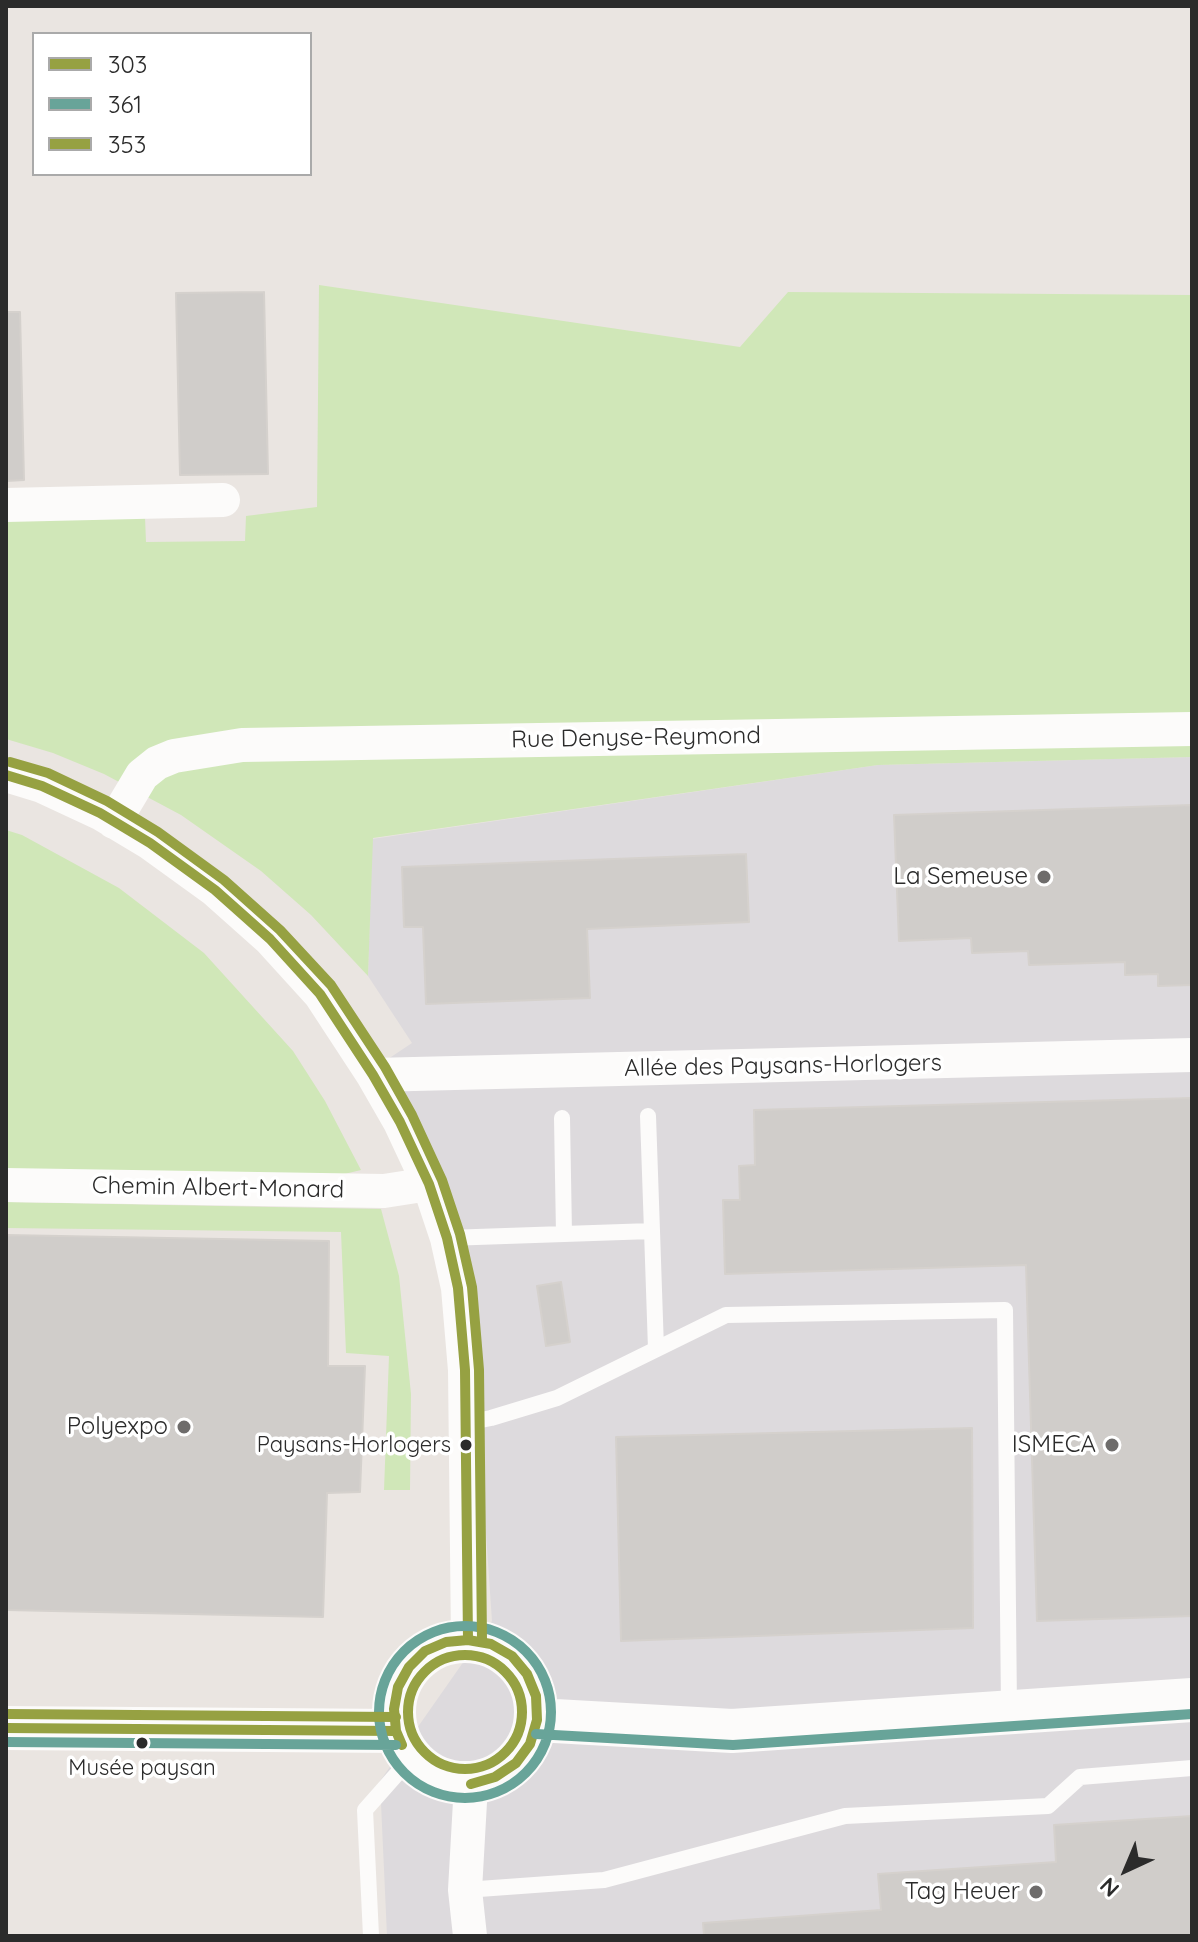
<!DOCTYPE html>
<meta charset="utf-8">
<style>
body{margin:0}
#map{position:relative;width:1198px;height:1942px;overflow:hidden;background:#eae5e1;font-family:Quicksand,sans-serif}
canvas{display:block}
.frame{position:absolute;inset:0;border:8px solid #2b2b2b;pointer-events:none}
.legend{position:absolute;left:32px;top:32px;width:280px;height:144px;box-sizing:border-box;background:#fff;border:2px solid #aaa;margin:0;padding:10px 14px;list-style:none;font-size:24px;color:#2b2b2b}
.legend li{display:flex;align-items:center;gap:16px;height:40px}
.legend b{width:40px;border:2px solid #aaa}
.north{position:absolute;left:1086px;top:1830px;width:80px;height:80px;-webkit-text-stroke:6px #fff;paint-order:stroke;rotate:224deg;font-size:22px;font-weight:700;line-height:32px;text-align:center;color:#2b2b2b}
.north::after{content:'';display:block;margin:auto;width:28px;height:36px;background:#2b2b2b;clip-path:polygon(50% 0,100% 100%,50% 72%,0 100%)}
</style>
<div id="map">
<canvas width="1198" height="1942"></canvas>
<div class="frame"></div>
<ul class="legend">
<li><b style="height:10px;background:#96a142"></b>303</li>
<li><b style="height:10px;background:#68a499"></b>361</li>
<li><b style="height:10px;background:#96a142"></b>353</li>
</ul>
<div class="north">N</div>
</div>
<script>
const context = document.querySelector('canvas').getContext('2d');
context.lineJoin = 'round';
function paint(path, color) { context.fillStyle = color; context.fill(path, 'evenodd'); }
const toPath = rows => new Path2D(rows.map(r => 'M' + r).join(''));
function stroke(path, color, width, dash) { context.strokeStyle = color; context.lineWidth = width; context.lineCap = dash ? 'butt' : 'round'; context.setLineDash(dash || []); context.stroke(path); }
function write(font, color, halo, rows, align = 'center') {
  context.font = font + ' Quicksand,sans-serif'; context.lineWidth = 7; context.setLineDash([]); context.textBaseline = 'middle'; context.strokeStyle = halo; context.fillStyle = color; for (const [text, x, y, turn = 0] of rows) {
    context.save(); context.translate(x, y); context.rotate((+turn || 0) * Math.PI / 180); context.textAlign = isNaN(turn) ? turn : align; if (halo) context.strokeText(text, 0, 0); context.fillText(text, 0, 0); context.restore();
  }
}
paint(toPath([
 [1192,757,1192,1936,387,1936,380,1781,492,1621,467,1256,379,1065,412,1043,368,976,372,839,878,765]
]), '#dddadd');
paint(toPath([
 [319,285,740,347,788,292,1192,295,1192,757,878,765,373,838,368,976,311,915,261,871,181,815,104,774,53,753,6,739,6,520,145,517,146,542,245,541,246,516,317,507],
 [6,830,22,835,119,888,204,953,293,1051,325,1101,361,1170,332,1177,6,1176],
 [6,1202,381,1209,399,1276,411,1394,410,1490,384,1490,389,1356,346,1353,341,1232,6,1228]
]), '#d0e7b8');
const building = toPath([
 [264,292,268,474,180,475,176,293,264,292],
 [6,312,20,312,24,480,6,481,6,312],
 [1192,805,1192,985,1158,986,1158,974,1125,975,1125,962,1029,965,1028,951,972,953,971,938,899,941,894,815,1192,805],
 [746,854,749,922,587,929,590,998,426,1004,423,927,404,927,402,867,746,854],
 [1192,1098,1192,1616,1037,1621,1026,1265,725,1274,723,1200,740,1200,739,1166,755,1165,754,1110,1192,1098],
 [6,1235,329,1241,328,1366,365,1366,360,1492,327,1493,323,1617,7,1610,6,1235],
 [561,1282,570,1342,546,1346,537,1286,561,1282],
 [972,1428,973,1628,621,1641,616,1437,972,1428],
 [1192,1816,1192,1936,704,1936,703,1923,881,1910,878,1874,1056,1862,1054,1825,1192,1816]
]);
paint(building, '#d0cdca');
stroke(building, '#d5d1cd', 2);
stroke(toPath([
 [648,1116,652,1231],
 [562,1118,564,1234],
 [447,1238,652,1231,656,1349],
 [466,1423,491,1418,557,1398,726,1315,1005,1310,1009,1709],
 [465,1890,604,1880,845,1816,1048,1806,1080,1777,1192,1768],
 [371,1936,365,1810,411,1758]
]), '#fcfbfa', 16);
stroke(toPath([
 [6,505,223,500],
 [6,775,42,786,100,813,150,843,215,890,270,939,320,994,373,1075,400,1122,429,1184,447,1238,458,1288,465,1370,468,1640],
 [114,822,142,775,157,763,174,756,242,745,1192,729],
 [373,1075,1192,1055],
 [6,1185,384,1191,429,1184],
 [470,1936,465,1890,471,1784]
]), '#fcfbfa', 34);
stroke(toPath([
 '394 1712a71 71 0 1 1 142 0a71 71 0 1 1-142 0Z',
 [537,1720,732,1731,1192,1700],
 [6,1728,396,1731]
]), '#fcfbfa', 44);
stroke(toPath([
 [6,775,42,786,100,813,150,843,215,890,270,939,320,994,373,1075,400,1122,429,1184,447,1238,458,1288,465,1370,468,1640],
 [6,1728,396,1731],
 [402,1745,396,1731,394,1709,398,1687,409,1667,425,1651,446,1642,468,1640,491,1644,512,1656,527,1674,536,1696,537,1720,530,1744,516,1763,495,1777,471,1784]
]), '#96a142', 10);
stroke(toPath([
 '379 1712a86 86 0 1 1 172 0a86 86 0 1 1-172 0Z',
 [536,1734,733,1745,1192,1714],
 [6,1742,396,1745]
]), '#68a499', 10);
stroke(toPath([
 [10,762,48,773,107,801,158,832,224,880,280,930,331,985,385,1067,412,1115,442,1180,460,1234,472,1287,479,1370,482,1640],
 '408 1712a57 57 0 1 1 114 0a57 57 0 1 1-114 0Z',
 [6,1714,396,1717]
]), '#96a142', 10);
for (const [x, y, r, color] of [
 [1044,877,8,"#6e6c6b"],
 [184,1427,8,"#6e6c6b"],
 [466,1445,7,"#2b2b2b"],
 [1112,1445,8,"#6e6c6b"],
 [142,1743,7,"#2b2b2b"],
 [1036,1892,8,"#6e6c6b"]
]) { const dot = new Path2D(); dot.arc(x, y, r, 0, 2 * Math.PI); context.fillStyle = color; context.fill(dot); stroke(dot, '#fff', 3); }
write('22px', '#2b2b2b', '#fff', [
 ["Paysans-Horlogers",451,1445],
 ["Musée paysan",142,1768,"center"]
], 'right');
write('24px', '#2b2b2b', '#fff', [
 ["Rue Denyse-Reymond",636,738,-1],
 ["Allée des Paysans-Horlogers",783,1066,-1],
 ["Chemin Albert-Monard",218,1188,1]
]);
write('24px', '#2b2b2b', '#fff', [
 ["La Semeuse",1028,877],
 ["Polyexpo",168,1427],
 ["ISMECA",1096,1445],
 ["Tag Heuer",1020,1892]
], 'right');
</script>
